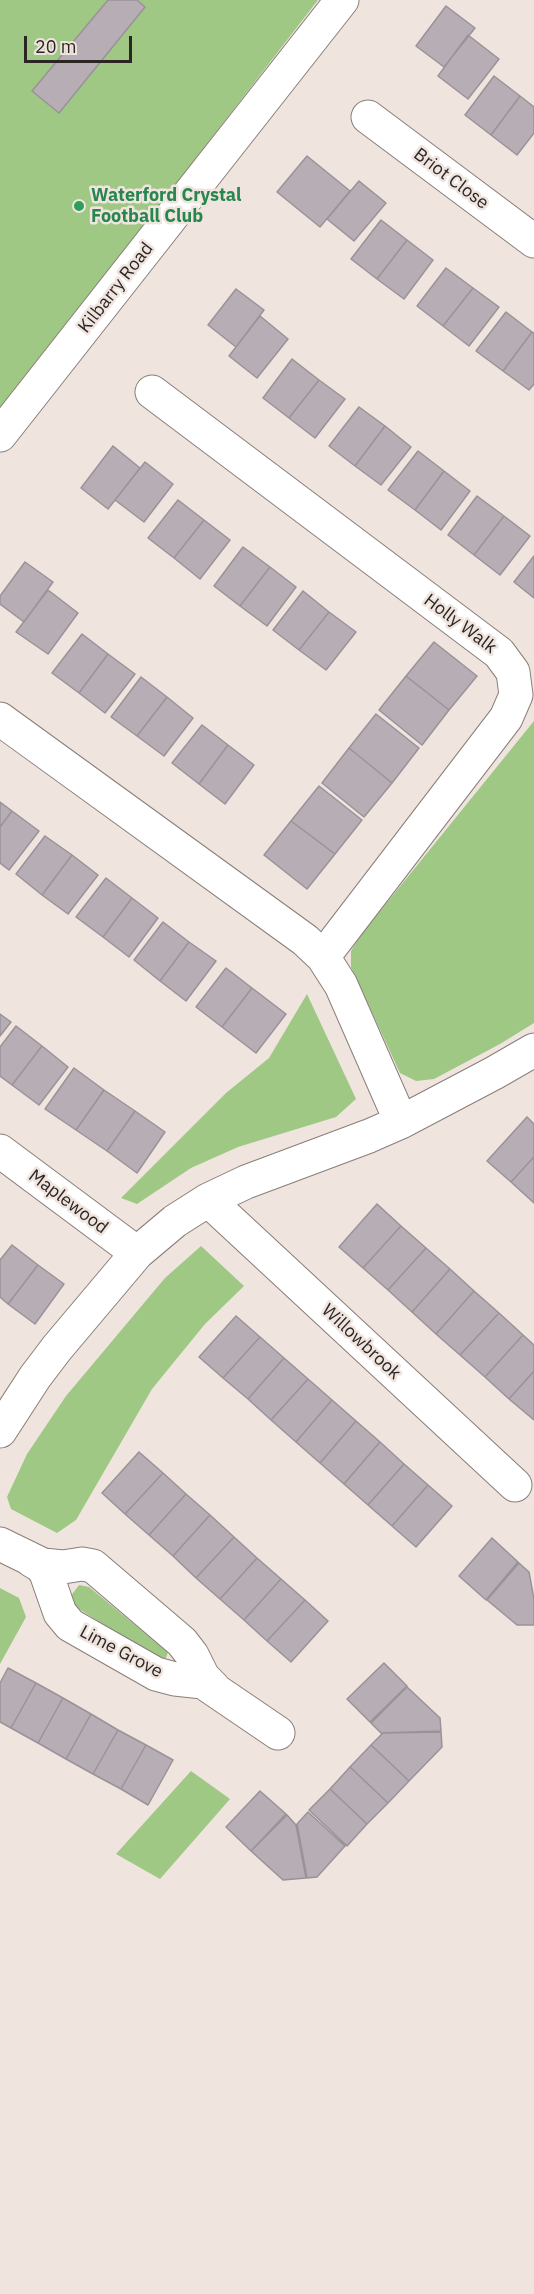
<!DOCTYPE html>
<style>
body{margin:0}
#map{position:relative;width:534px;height:2294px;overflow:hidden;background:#f0e4df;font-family:"IBM Plex Sans",sans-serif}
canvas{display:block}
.scale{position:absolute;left:24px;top:36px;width:108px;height:27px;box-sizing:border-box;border:3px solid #2b2624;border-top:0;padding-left:8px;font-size:18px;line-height:21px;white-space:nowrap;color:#2b2624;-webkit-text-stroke:4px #f0e4df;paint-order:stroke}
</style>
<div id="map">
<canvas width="534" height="2294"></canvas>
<div class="scale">20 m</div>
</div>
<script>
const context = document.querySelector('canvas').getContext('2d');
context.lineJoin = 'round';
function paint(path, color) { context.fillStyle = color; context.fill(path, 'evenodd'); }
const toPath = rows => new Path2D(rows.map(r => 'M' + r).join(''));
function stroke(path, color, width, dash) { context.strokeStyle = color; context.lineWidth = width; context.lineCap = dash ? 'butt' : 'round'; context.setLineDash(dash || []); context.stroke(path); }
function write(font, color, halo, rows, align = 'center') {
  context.font = font + ' "IBM Plex Sans",sans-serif'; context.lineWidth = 5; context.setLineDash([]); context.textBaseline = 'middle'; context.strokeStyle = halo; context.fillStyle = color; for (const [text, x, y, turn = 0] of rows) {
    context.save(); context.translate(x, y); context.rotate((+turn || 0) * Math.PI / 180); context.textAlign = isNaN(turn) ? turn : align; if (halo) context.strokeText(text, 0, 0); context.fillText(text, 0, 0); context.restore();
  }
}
paint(toPath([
 [0,0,318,0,0,412],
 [534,721,534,1023,500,1044,434,1079,416,1081,400,1073,351,967,351,951,359,937],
 [307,994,356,1099,336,1117,238,1147,191,1168,137,1204,121,1198,226,1093,269,1058],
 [201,1246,244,1286,205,1324,152,1389,76,1520,57,1533,11,1509,7,1497,27,1454,66,1396,165,1278],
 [79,1585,89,1587,168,1652,166,1658,158,1659,73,1605,70,1597],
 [0,1588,19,1598,26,1617,0,1664],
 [191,1771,230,1799,160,1879,116,1854]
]), '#9ec884');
const building = toPath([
 [108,0,137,0,145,7,59,113,32,91,108,0],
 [446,6,475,28,444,67,416,46,446,6],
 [468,35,499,59,468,99,438,76,468,35],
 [494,76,520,96,491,135,465,115,494,76],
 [520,96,534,107,534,133,517,155,491,135,520,96],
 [307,156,350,191,320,227,277,192,307,156],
 [359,181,386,203,354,241,327,219,359,181],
 [381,220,407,240,377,279,351,259,381,220],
 [407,240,433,260,404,299,377,279,407,240],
 [446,268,473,288,443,326,417,306,446,268],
 [473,288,499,307,469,346,443,326,473,288],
 [236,289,264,310,236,347,208,325,236,289],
 [506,312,532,332,503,371,476,351,506,312],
 [260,316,288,339,257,378,229,356,260,316],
 [532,332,534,333,534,384,529,390,503,371,532,332],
 [292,359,319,380,289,418,263,398,292,359],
 [319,380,345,399,315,438,289,418,319,380],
 [359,407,385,426,355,466,329,446,359,407],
 [385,426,411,447,381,485,355,466,385,426],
 [113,446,140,468,108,509,81,488,113,446],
 [418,451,444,471,415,510,388,490,418,451],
 [145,462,173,484,144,522,115,500,145,462],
 [444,471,470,491,441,530,415,510,444,471],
 [477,496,504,516,474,555,448,535,477,496],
 [178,500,204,520,174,558,148,538,178,500],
 [504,516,530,536,500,575,474,555,504,516],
 [204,520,230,540,200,579,174,558,204,520],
 [243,547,270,567,240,606,214,586,243,547],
 [534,556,534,598,514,582,534,556],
 [25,562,53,582,24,622,0,604,0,596,25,562],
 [270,567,296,587,267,626,240,606,270,567],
 [48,590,78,613,48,654,16,632,48,590],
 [303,591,329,612,299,650,273,630,303,591],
 [329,612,356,632,326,670,299,650,329,612],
 [82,634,108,654,79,693,52,673,82,634],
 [434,642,477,676,449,710,406,676,434,642],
 [108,654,135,674,105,713,79,693,108,654],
 [406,676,449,710,422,745,379,710,406,676],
 [141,677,167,697,137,736,111,717,141,677],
 [167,697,193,718,164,756,137,736,167,697],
 [376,714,419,748,392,783,349,748,376,714],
 [202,725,228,745,199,784,172,763,202,725],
 [228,745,254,765,225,804,199,784,228,745],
 [349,748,392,783,364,817,322,783,349,748],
 [319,786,362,820,335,854,291,821,319,786],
 [0,802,12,811,0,827,0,802],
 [12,811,39,831,9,870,0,863,0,827,12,811],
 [291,821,335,854,307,889,264,855,291,821],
 [45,836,72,855,42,895,16,874,45,836],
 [72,855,98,875,68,914,42,895,72,855],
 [106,878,132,898,103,937,76,917,106,878],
 [132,898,158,918,129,957,103,937,132,898],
 [163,922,189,942,160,981,134,960,163,922],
 [189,942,216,961,186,1001,160,981,189,942],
 [226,968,252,988,222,1027,196,1007,226,968],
 [252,988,286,1014,256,1053,222,1027,252,988],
 [0,1014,11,1022,0,1036,0,1014],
 [16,1026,42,1046,12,1085,0,1076,0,1047,16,1026],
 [42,1046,68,1067,39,1105,12,1085,42,1046],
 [74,1068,104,1090,76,1130,45,1109,74,1068],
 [104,1090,135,1111,107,1151,76,1130,104,1090],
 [135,1111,165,1132,137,1173,107,1151,135,1111],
 [527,1117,534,1124,534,1157,511,1182,487,1161,527,1117],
 [534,1157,534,1203,511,1182,534,1157],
 [377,1204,401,1226,363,1268,339,1247,377,1204],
 [401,1226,426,1248,388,1290,363,1268,401,1226],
 [12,1245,38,1265,8,1304,0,1297,0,1260,12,1245],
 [426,1248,450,1269,412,1312,388,1290,426,1248],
 [38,1265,64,1284,35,1324,8,1304,38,1265],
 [450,1269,474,1291,436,1334,412,1312,450,1269],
 [474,1291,499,1313,460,1355,436,1334,474,1291],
 [499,1313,523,1335,485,1377,460,1355,499,1313],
 [236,1316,260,1337,223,1378,199,1357,236,1316],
 [523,1335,534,1345,534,1371,509,1399,485,1377,523,1335],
 [260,1337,284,1358,248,1399,223,1378,260,1337],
 [284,1358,308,1379,271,1420,248,1399,284,1358],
 [534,1371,534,1420,509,1399,534,1371],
 [308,1379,332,1400,296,1442,271,1420,308,1379],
 [332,1400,356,1421,320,1463,296,1442,332,1400],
 [356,1421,380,1442,344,1484,320,1463,356,1421],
 [380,1442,404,1464,368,1505,344,1484,380,1442],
 [139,1452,163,1473,125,1514,102,1493,139,1452],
 [404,1464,428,1485,392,1526,368,1505,404,1464],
 [163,1473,186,1494,149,1535,125,1514,163,1473],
 [428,1485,452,1506,416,1547,392,1526,428,1485],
 [186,1494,210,1515,173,1556,149,1535,186,1494],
 [210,1515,234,1537,196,1578,173,1556,210,1515],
 [234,1537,257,1558,220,1599,196,1578,234,1537],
 [492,1538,518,1562,486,1600,459,1576,492,1538],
 [257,1558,281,1579,244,1620,220,1599,257,1558],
 [519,1563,529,1572,534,1599,534,1625,517,1625,487,1600,519,1563],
 [281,1579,305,1600,267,1641,244,1620,281,1579],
 [305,1600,328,1621,291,1662,267,1641,305,1600],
 [384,1663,407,1686,370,1722,347,1699,384,1663],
 [8,1668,36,1683,11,1728,0,1722,0,1683,8,1668],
 [36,1683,63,1698,38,1743,11,1728,36,1683],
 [407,1687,440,1718,441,1731,381,1733,371,1723,407,1687],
 [63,1698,91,1714,66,1759,38,1743,63,1698],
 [91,1714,118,1730,93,1774,66,1759,91,1714],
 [118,1730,146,1745,121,1789,93,1774,118,1730],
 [441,1732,442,1747,409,1781,371,1745,383,1733,441,1732],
 [146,1745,173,1760,148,1805,121,1789,146,1745],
 [371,1745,409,1781,388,1803,350,1767,371,1745],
 [350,1767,388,1803,367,1824,330,1789,350,1767],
 [330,1789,367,1824,347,1846,309,1810,330,1789],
 [260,1791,286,1814,251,1851,226,1827,260,1791],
 [308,1812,345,1846,317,1877,307,1878,297,1824,308,1812],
 [287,1815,296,1825,306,1878,283,1880,251,1851,287,1815]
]);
paint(building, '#b7adb5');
stroke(building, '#9b9299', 1.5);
const minor = toPath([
 [368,117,534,241],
 [152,392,499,653,513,672,516,695,506,718,323,957,341,985,401,1122],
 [0,435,342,0],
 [0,719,305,940,323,957],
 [0,1151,137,1253],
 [208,1200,515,1485],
 [0,1431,35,1377,57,1348,137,1253,175,1221,208,1200,246,1182,369,1136,401,1122,494,1073,534,1050],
 [0,1544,43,1565,63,1567,82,1564,93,1566,182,1642,192,1655,203,1677,213,1687],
 [31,1560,41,1566,46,1573,60,1613,70,1625,156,1674,175,1679,203,1682,278,1733]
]);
stroke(minor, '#897e79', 35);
stroke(minor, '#fff', 33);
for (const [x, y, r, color] of [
 [79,206,6,"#2e9e5b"]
]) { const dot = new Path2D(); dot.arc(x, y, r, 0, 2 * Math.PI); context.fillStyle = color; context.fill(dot); stroke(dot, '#f0e4df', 2); }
write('18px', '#2b2624', '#f0e4df', [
 ["Briot Close",451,179,37],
 ["Kilbarry Road",116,288,-52],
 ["Holly Walk",460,624,37],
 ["Maplewood",68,1202,37],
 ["Willowbrook",361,1342,43],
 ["Lime Grove",121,1652,28]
]);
write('bold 18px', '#27864d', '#f0e4df', [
 ["Waterford Crystal",91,196],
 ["Football Club",91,217]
], 'left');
</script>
